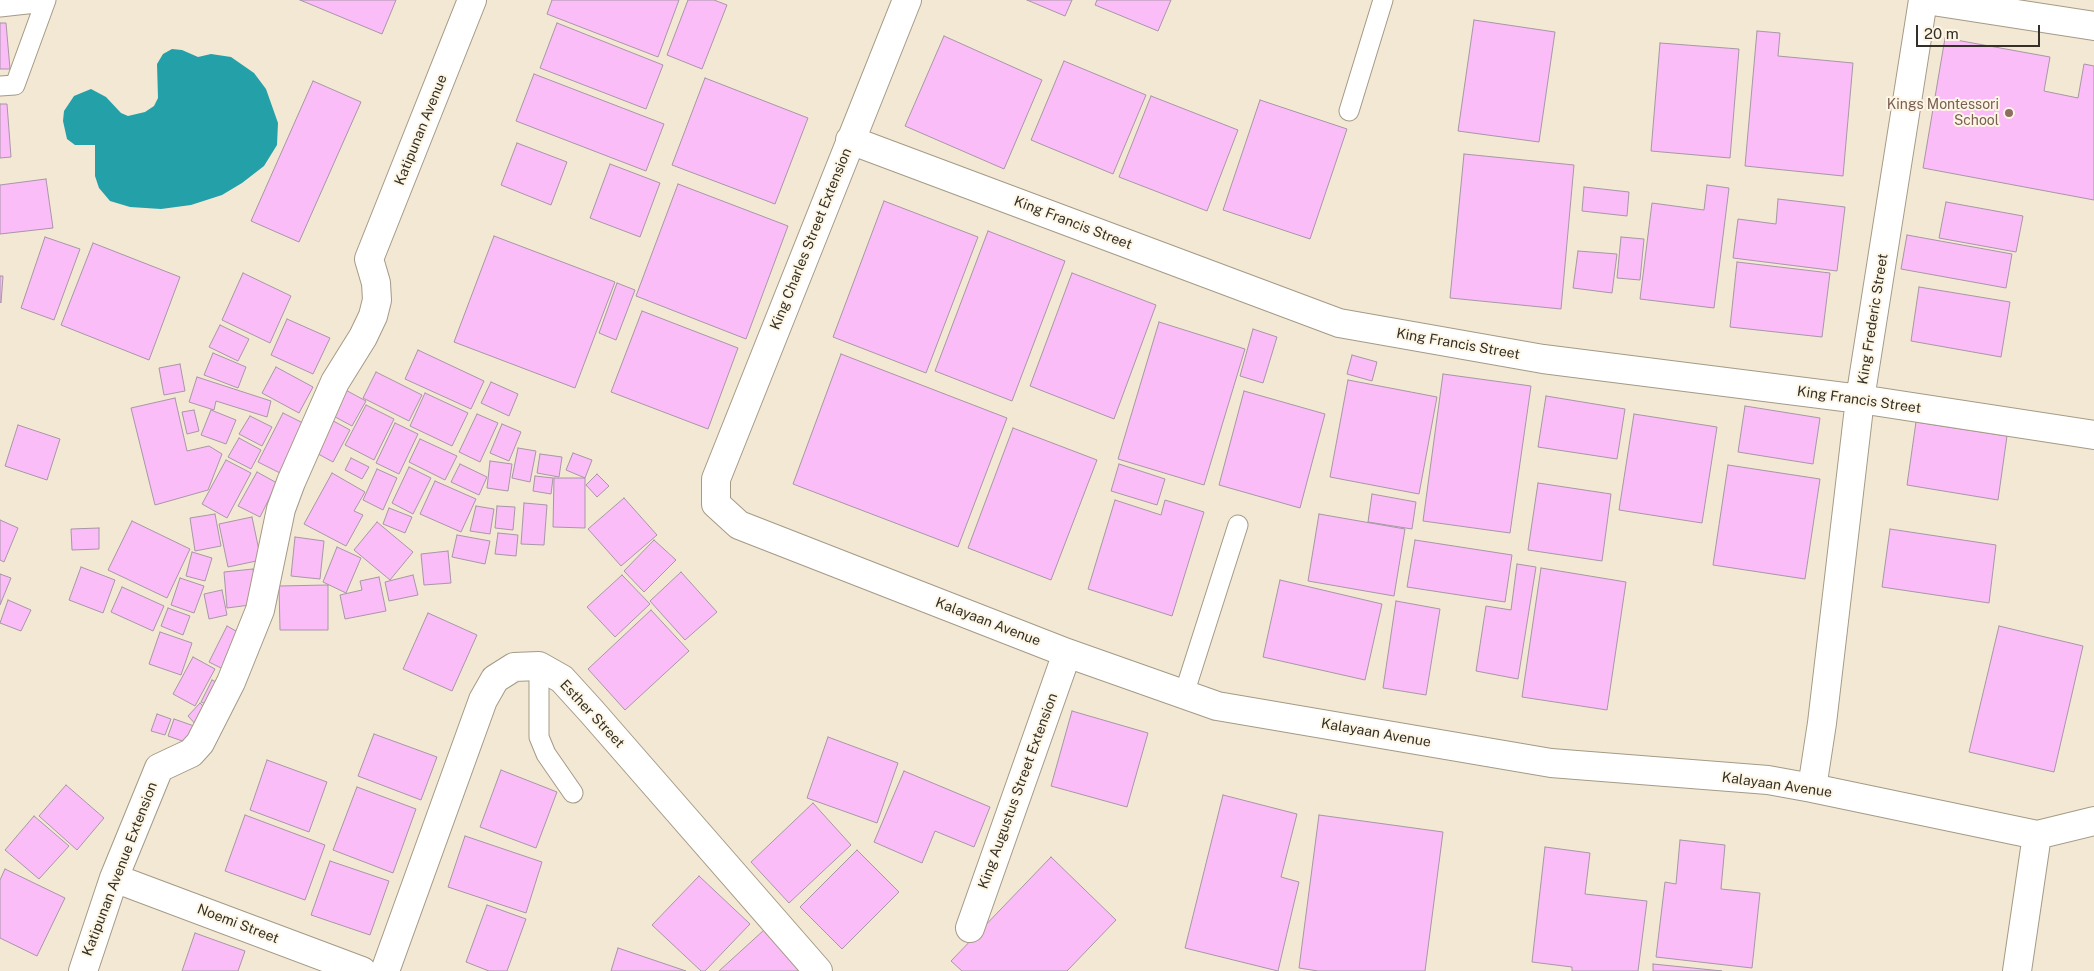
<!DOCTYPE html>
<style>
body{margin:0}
#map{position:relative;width:2094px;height:971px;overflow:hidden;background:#f3e8d4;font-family:"Public Sans",sans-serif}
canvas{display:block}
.scale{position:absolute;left:1916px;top:25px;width:124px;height:22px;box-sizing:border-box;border:2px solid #343028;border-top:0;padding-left:6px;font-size:15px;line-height:18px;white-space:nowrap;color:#343028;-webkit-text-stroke:4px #fef6e5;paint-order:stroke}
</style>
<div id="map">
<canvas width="2094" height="971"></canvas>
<div class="scale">20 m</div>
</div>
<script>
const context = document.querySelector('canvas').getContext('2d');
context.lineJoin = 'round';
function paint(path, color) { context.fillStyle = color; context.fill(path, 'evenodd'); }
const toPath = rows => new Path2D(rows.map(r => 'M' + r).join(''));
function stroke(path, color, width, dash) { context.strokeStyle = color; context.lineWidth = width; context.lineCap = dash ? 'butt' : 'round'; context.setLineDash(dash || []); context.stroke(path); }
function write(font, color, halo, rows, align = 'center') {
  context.font = font + ' "Public Sans",sans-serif'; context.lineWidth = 4; context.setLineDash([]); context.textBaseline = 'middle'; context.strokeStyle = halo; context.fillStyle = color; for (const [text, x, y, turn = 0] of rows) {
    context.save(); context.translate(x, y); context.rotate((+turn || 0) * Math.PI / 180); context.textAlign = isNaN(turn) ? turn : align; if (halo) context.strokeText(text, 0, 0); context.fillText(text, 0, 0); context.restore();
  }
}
paint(toPath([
 [172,49,182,50,198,57,211,54,231,57,254,73,266,89,278,123,277,145,264,166,242,183,222,195,191,205,161,209,130,207,110,201,99,188,95,176,95,145,75,145,67,139,63,121,64,111,74,96,91,89,106,97,121,113,128,116,145,112,154,106,158,98,157,64,163,54]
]), '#23a0a8');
const building = toPath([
 [300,0,396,0,382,34,300,0],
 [552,0,679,0,658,57,547,14,552,0],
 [688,0,714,0,727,5,702,69,667,55,688,0],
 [1027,0,1072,0,1065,16,1027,0],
 [1097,0,1171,0,1158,31,1095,5,1097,0],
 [1474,20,1555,32,1539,142,1458,131,1474,20],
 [0,23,6,23,10,69,0,69,0,23],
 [557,23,663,65,646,109,540,68,557,23],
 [1757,31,1780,33,1778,56,1853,63,1843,176,1745,166,1757,31],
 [944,36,1042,80,1004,169,905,126,944,36],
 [1945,38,2050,57,2044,91,2078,98,2084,64,2094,66,2094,200,1923,168,1945,38],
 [1660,43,1739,49,1730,158,1651,151,1660,43],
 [1064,61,1146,95,1113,174,1031,140,1064,61],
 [534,74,664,124,646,171,516,121,534,74],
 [705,78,808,118,775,204,672,165,705,78],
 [313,81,361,102,299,242,251,221,313,81],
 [1151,96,1238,130,1207,211,1119,177,1151,96],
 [1260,100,1347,129,1310,239,1223,210,1260,100],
 [0,104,7,104,11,157,0,158,0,104],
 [517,143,567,162,551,205,501,185,517,143],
 [1464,154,1574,165,1561,309,1450,298,1464,154],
 [610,164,660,183,640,237,590,218,610,164],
 [46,179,53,228,0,234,0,185,46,179],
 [678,184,788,226,746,339,636,296,678,184],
 [1707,185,1729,188,1714,308,1640,299,1652,203,1704,210,1707,185],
 [1584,187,1629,192,1627,216,1582,211,1584,187],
 [1778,199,1845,207,1837,271,1733,258,1738,219,1776,224,1778,199],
 [884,201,978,237,926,373,833,337,884,201],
 [1946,202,2023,216,2016,252,1939,238,1946,202],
 [988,231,1065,261,1012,401,935,371,988,231],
 [1907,235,2012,254,2006,288,1901,269,1907,235],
 [494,236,615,282,575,388,454,342,494,236],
 [45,237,80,249,54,320,21,308,45,237],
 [1621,237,1644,239,1640,280,1617,278,1621,237],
 [93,243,180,277,149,360,61,325,93,243],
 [1578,251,1617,254,1612,293,1573,288,1578,251],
 [1737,262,1830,273,1822,337,1730,327,1737,262],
 [243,273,291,296,270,343,222,320,243,273],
 [1072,273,1156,305,1114,419,1030,386,1072,273],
 [0,276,3,276,1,303,0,302,0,276],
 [617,283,635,290,616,340,599,333,617,283],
 [1919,287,2010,302,2001,357,1911,341,1919,287],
 [642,311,738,348,708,429,611,392,642,311],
 [287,319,330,338,313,374,271,355,287,319],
 [1159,322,1245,349,1204,485,1118,459,1159,322],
 [220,325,249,339,238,361,209,347,220,325],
 [1253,329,1277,337,1263,383,1240,376,1253,329],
 [418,350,484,381,471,409,405,379,418,350],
 [213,353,246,367,238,388,204,375,213,353],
 [841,354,1007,418,958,547,793,484,841,354],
 [1352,355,1377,362,1372,381,1347,374,1352,355],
 [180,364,185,391,164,395,159,368,180,364],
 [276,367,313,387,299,413,262,393,276,367],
 [376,372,422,395,409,421,363,398,376,372],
 [1443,374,1531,386,1510,533,1423,521,1443,374],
 [197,377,271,401,267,417,216,401,214,410,189,402,197,377],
 [1348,380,1437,397,1419,494,1330,477,1348,380],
 [491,382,518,394,509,416,481,403,491,382],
 [340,387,366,401,352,426,326,412,340,387],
 [1244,391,1325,414,1300,508,1219,485,1244,391],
 [425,393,468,413,452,446,410,426,425,393],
 [1546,396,1625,409,1617,459,1538,447,1546,396],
 [175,398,187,451,209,446,222,454,208,490,155,505,131,408,175,398],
 [366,405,394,419,374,460,345,445,366,405],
 [1745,406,1820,418,1813,464,1738,452,1745,406],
 [194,410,199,431,187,434,182,412,194,410],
 [211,410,236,420,226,444,201,435,211,410],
 [283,413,313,428,288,477,258,462,283,413],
 [477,414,498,423,480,462,459,452,477,414],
 [1634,414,1717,427,1702,523,1619,510,1634,414],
 [250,416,272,427,262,446,239,434,250,416],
 [326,417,350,430,333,462,309,449,326,417],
 [1916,422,2007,436,1998,500,1907,485,1916,422],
 [395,423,418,434,399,474,376,463,395,423],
 [502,424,521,432,509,461,490,453,502,424],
 [18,425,60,439,47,480,5,466,18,425],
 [1013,428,1097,460,1051,580,968,548,1013,428],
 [239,438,261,450,251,469,228,457,239,438],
 [420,439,457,456,445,480,409,462,420,439],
 [518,448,536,451,530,482,512,478,518,448],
 [573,453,592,460,585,478,566,470,573,453],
 [540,454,562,457,559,477,537,473,540,454],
 [351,458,369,467,362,479,345,470,351,458],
 [226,460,251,473,227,518,202,504,226,460],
 [490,461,512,464,508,491,487,488,490,461],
 [460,464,487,477,479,495,451,482,460,464],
 [1119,464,1165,479,1157,505,1111,491,1119,464],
 [1728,465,1820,479,1805,579,1713,565,1728,465],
 [409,467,431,478,413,514,392,503,409,467],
 [377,469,397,478,383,510,363,500,377,469],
 [257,472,277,483,260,517,238,506,257,472],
 [332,473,365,492,354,511,363,515,346,546,304,524,332,473],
 [597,474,609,486,597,497,586,485,597,474],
 [535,476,553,478,551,494,533,491,535,476],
 [554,478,585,478,585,528,553,527,554,478],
 [435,481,476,499,461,532,420,514,435,481],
 [1538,483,1611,494,1602,561,1528,550,1538,483],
 [1372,494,1416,502,1412,529,1368,522,1372,494],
 [624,498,657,535,621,566,588,529,624,498],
 [1115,500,1161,515,1165,500,1204,512,1172,616,1088,589,1115,500],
 [524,503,547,505,544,545,521,544,524,503],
 [476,506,494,509,490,534,470,531,476,506],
 [497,506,515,507,513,530,495,528,497,506],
 [389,508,412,517,405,533,383,524,389,508],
 [215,514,221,546,195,551,190,518,215,514],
 [1319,514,1405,529,1394,596,1308,581,1319,514],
 [252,517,261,560,228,567,219,524,252,517],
 [0,520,18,528,4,562,0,560,0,520],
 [132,521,190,549,167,598,108,570,132,521],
 [377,522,413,552,390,580,354,550,377,522],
 [99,528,99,549,72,550,71,529,99,528],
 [1890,529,1996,545,1989,603,1882,587,1890,529],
 [498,533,518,535,516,556,495,554,498,533],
 [457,535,490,541,485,564,452,557,457,535],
 [295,537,324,541,320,579,291,576,295,537],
 [654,540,676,560,644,592,624,571,654,540],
 [1415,540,1512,555,1505,602,1407,587,1415,540],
 [337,547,361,558,346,593,323,582,337,547],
 [448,551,451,583,424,585,421,554,448,551],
 [192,552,212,558,205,581,186,576,192,552],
 [1517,564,1536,567,1518,679,1476,671,1486,606,1511,610,1517,564],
 [81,567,115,580,103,613,69,600,81,567],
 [1541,568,1626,582,1607,710,1522,697,1541,568],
 [253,569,258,604,227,608,224,572,253,569],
 [681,572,717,612,685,640,650,601,681,572],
 [0,574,11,578,0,605,0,574],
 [413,575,418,595,389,601,385,582,413,575],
 [622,575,650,604,615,637,587,607,622,575],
 [379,577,386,611,345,619,340,595,362,590,360,581,379,577],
 [180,578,204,586,194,613,171,605,180,578],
 [1280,580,1382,604,1365,680,1263,657,1280,580],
 [328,585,328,630,280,630,279,586,328,585],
 [122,587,164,606,153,631,111,612,122,587],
 [222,590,227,615,209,619,204,594,222,590],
 [8,600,31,610,21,631,0,623,8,600],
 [1396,601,1440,609,1426,695,1383,688,1396,601],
 [168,608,190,616,183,635,161,626,168,608],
 [651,610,689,651,625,710,588,669,651,610],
 [428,613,477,635,452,691,403,669,428,613],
 [227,626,245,636,227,671,209,662,227,626],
 [1999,626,2083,646,2054,772,1969,752,1999,626],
 [160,632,192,643,181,675,149,664,160,632],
 [193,657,215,669,195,706,173,694,193,657],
 [212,680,224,686,213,707,201,702,212,680],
 [200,703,212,715,199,728,188,716,200,703],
 [1072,711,1148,733,1127,807,1051,786,1072,711],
 [157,714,171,719,165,735,151,731,157,714],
 [174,719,197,727,191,744,168,736,174,719],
 [374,734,437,757,421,800,358,776,374,734],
 [828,737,898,763,877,823,807,798,828,737],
 [267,760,327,782,309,832,250,810,267,760],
 [501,770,557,792,536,848,480,827,501,770],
 [904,771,990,807,974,847,935,831,922,863,874,842,904,771],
 [66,785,104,818,77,850,39,816,66,785],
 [357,787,416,809,393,873,333,850,357,787],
 [1223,795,1297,814,1281,877,1299,882,1278,971,1185,948,1223,795],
 [813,803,851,845,789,903,751,862,813,803],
 [245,815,325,845,305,900,225,871,245,815],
 [1319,815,1443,832,1425,971,1318,971,1299,968,1319,815],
 [34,816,69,846,39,879,5,850,34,816],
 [465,836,542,862,526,913,448,887,465,836],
 [1680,840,1725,845,1721,889,1760,893,1752,968,1656,957,1665,882,1676,884,1680,840],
 [1545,847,1590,853,1585,894,1647,901,1638,971,1572,971,1572,967,1532,962,1545,847],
 [857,850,899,892,842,949,800,907,857,850],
 [1051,857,1116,920,1067,971,962,971,951,961,1051,857],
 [330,861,389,881,370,935,311,915,330,861],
 [5,869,65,898,37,956,0,938,0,880,5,869],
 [699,876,750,924,705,971,701,971,652,925,699,876],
 [487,905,526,919,507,971,489,971,466,962,487,905],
 [764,930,801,971,719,971,764,930],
 [195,933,245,951,238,971,182,971,195,933],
 [618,948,686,971,611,971,618,948],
 [1653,964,1722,971,1653,971,1653,964]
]);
paint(building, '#fabdf8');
stroke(building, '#a796a6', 1);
const lane = toPath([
 [0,7,45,2],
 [0,86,15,85,46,0],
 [1349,111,1383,0],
 [539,666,539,737,546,754,573,793],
 [1184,694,1238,525]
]);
const street = toPath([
 [907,0,716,479,716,504,739,525,1067,653,1217,706,1551,763,1768,780,1812,788,2037,835,2094,821],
 [1926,0,2094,26],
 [850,140,1339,323,1543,359,1860,399,2094,435],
 [1812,788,1822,723,1860,399,1923,0],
 [114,878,362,971],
 [970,928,1067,653],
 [83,971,114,878,159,768,191,753,200,743,231,682,260,610,281,509,291,482,335,382,363,337,373,316,377,300,376,283,369,259,472,0],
 [385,971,483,700,495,679,514,667,539,666,562,679,592,712,818,971],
 [2017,971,2037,835]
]);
stroke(lane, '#a49a86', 21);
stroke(street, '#a49a86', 30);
stroke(lane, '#fff', 19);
stroke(street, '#fff', 28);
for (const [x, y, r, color] of [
 [2009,113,5,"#8d6e63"]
]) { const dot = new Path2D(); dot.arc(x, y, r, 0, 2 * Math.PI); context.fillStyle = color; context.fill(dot); stroke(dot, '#fef6e5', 2); }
write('14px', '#785e54', '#fef6e5', [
 ["Kings Montessori",1999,105],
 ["School",1999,121]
], 'right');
write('14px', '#343028', '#fef6e5', [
 ["Katipunan Avenue",421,130,-68],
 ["King Francis Street",1073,223,21],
 ["King Charles Street Extension",811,239,-68],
 ["King Frederic Street",1873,319,-81],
 ["King Francis Street",1458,344,10],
 ["King Francis Street",1859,400,8],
 ["Kalayaan Avenue",988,622,21],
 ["Esther Street",592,714,47],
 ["Kalayaan Avenue",1376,733,10],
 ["Kalayaan Avenue",1777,785,8],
 ["King Augustus Street Extension",1018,791,-70],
 ["Katipunan Avenue Extension",120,869,-69],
 ["Noemi Street",238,924,21]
]);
</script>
